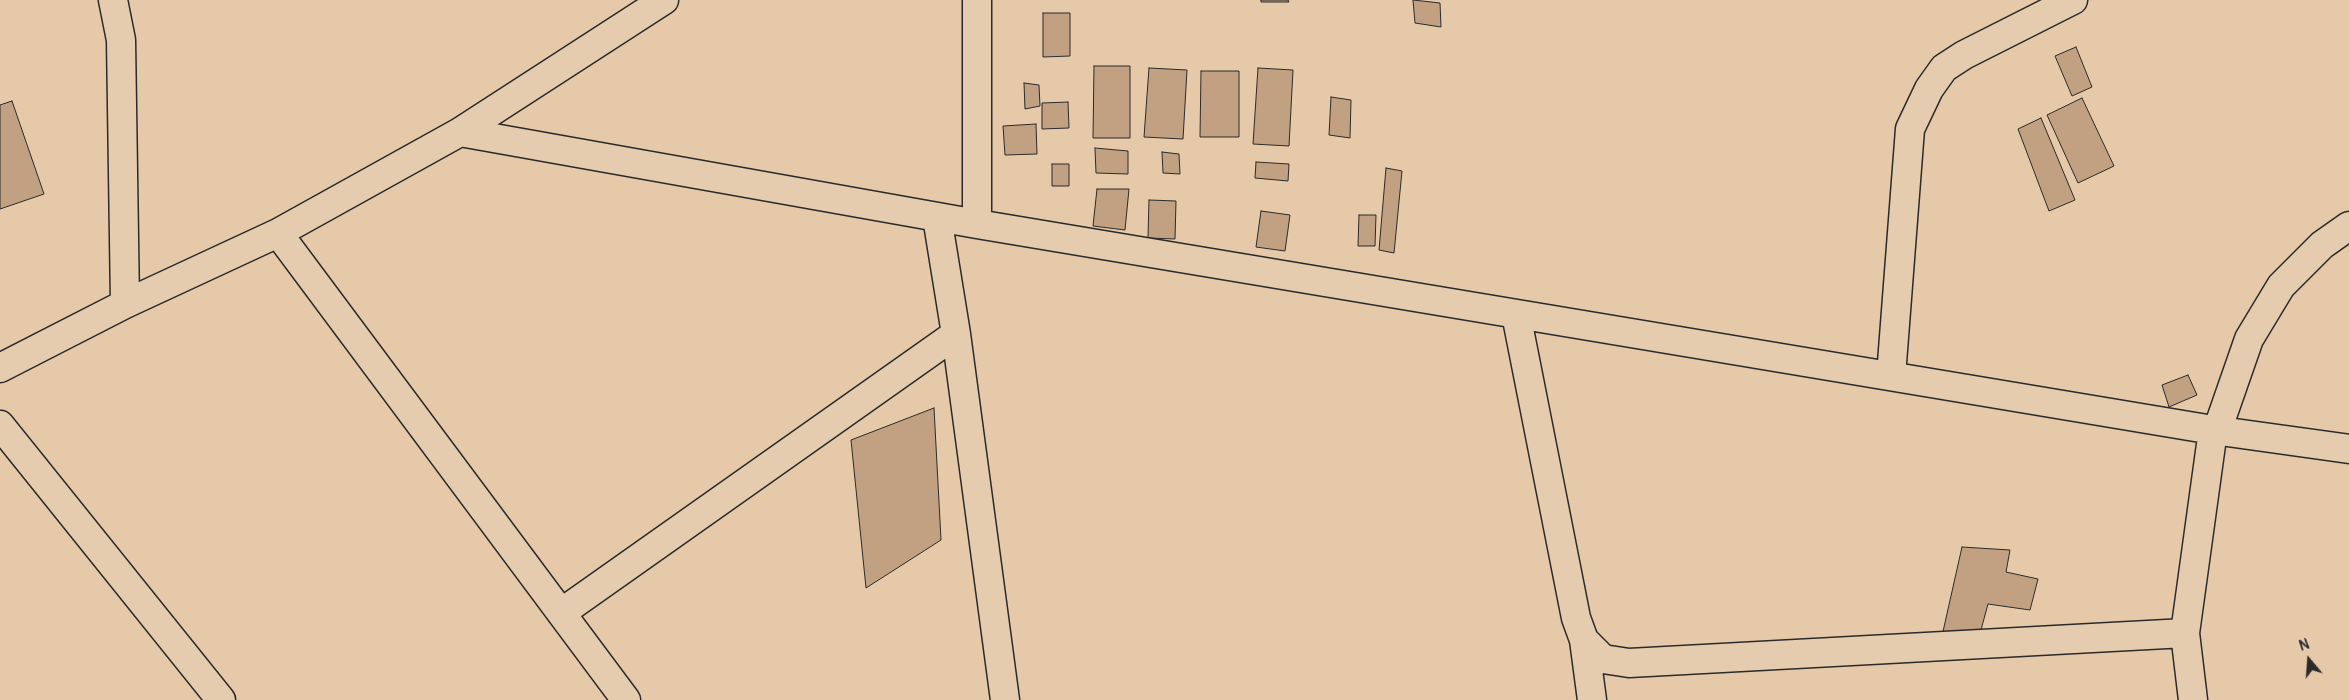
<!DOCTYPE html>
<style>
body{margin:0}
#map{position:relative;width:2349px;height:700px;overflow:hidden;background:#e6c9a9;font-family:Pangolin,sans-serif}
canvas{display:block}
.north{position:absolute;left:2284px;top:635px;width:50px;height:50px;-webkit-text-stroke:4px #e6ccae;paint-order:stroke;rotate:342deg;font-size:14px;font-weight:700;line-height:20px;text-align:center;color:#2b2b2b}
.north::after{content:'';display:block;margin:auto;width:18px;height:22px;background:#2b2b2b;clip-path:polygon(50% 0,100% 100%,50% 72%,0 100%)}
</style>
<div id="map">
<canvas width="2349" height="700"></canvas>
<div class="north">N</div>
</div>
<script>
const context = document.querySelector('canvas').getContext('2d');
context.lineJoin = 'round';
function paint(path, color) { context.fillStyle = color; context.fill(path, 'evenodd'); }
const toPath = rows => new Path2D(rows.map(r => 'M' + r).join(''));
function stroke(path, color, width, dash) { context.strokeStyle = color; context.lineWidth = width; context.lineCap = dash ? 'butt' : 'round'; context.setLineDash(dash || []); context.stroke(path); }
const building = toPath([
 [1261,0,1288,0,1289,2,1261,2,1261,0],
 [1413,0,1440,3,1441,27,1415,23,1413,0],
 [1043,13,1070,13,1070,56,1043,57,1043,13],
 [2076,47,2092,87,2072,96,2055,56,2076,47],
 [1094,66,1130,66,1130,138,1093,138,1094,66],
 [1149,68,1187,70,1183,139,1144,137,1149,68],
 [1258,68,1293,70,1289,146,1253,144,1258,68],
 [1201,71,1239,71,1239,137,1200,137,1201,71],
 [1024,83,1039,85,1040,106,1025,109,1024,83],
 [1331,97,1351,100,1350,138,1329,135,1331,97],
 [2082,98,2114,166,2078,183,2047,115,2082,98],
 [12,101,44,194,0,209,0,105,12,101],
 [1068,102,1069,128,1042,129,1042,103,1068,102],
 [2041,118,2075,200,2049,211,2018,129,2041,118],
 [1036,124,1037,154,1005,155,1003,126,1036,124],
 [1095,148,1128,151,1128,174,1096,173,1095,148],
 [1162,152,1179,154,1180,174,1163,173,1162,152],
 [1256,162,1289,164,1288,181,1255,178,1256,162],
 [1052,164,1069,164,1069,186,1052,186,1052,164],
 [1386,168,1402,171,1394,253,1379,250,1386,168],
 [1097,189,1129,189,1125,230,1093,226,1097,189],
 [1149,200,1176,201,1175,239,1148,238,1149,200],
 [1261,211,1290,215,1285,251,1256,247,1261,211],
 [1359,215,1376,215,1375,246,1358,246,1359,215],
 [2188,375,2197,395,2169,407,2162,385,2188,375],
 [934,408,941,540,866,588,851,440,934,408],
 [1962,547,2010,550,2006,572,2038,579,2030,610,1988,604,1978,641,1942,636,1962,547]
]);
paint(building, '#c1a181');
stroke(building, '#2b2b2b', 1);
const minor = toPath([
 [113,0,121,40,125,304],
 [977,0,977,224],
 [460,132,977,224,2213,430,2349,449],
 [937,217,956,334,1005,700],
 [278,233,626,700],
 [1516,314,1576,618,1584,640,1603,659,1629,663,2185,633],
 [0,368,125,304,278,233,460,132,664,0],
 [1891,376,1910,129,1929,89,1944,68,1964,55,2073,0],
 [0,425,221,700],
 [2217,431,2249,339,2281,286,2322,245,2349,226],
 [561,613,956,334],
 [1584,640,1592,700],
 [2193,700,2185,633,2213,430]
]);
stroke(minor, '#2b2b2b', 31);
stroke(minor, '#e6ccae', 28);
</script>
